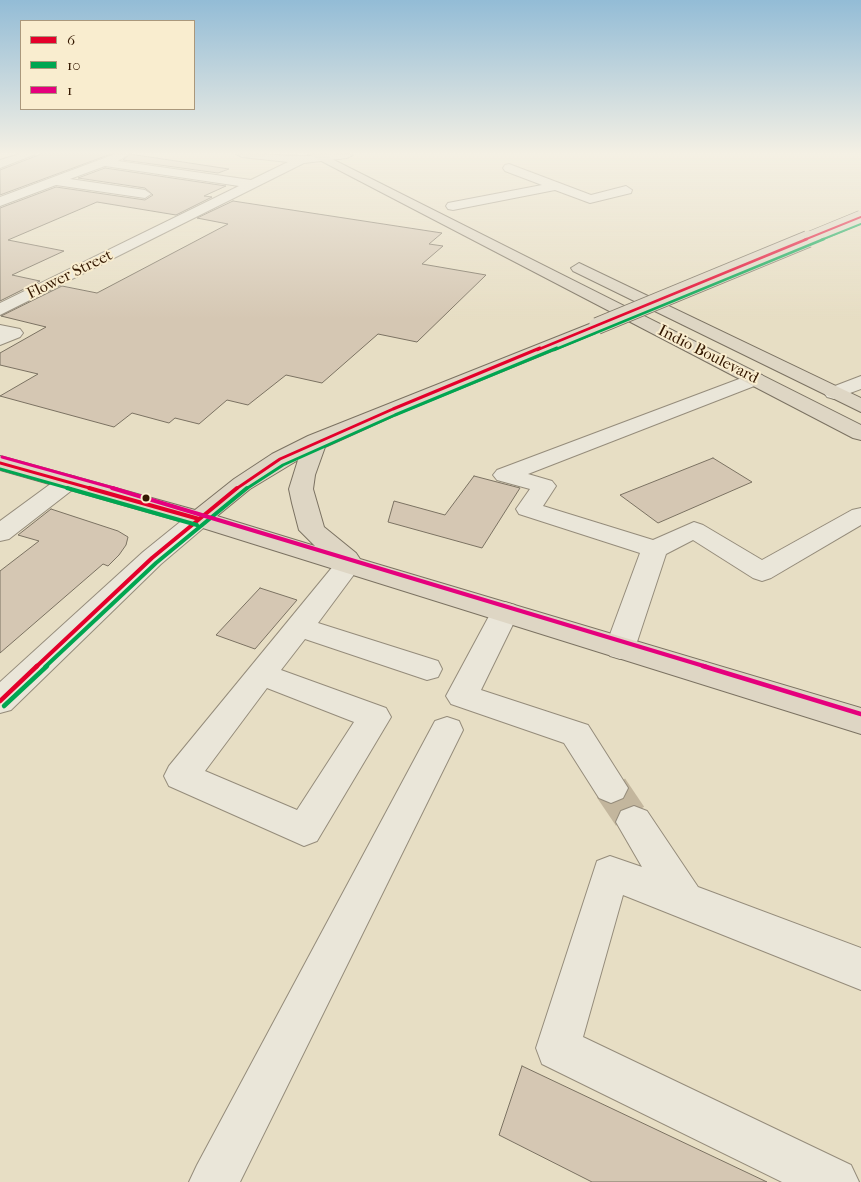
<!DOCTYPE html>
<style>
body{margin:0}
#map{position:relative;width:861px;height:1182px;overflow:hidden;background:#e7dec4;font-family:"IM FELL French Canon",serif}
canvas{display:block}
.legend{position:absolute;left:20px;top:20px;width:175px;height:90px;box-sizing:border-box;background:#f9edcf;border:1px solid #aa987c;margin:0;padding:6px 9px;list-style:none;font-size:15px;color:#341800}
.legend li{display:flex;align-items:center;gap:10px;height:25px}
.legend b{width:25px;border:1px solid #aa987c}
</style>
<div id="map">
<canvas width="861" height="1182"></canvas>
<ul class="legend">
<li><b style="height:6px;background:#e4002b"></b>6</li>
<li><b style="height:6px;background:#00a651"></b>10</li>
<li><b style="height:6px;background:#e5007d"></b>1</li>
</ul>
</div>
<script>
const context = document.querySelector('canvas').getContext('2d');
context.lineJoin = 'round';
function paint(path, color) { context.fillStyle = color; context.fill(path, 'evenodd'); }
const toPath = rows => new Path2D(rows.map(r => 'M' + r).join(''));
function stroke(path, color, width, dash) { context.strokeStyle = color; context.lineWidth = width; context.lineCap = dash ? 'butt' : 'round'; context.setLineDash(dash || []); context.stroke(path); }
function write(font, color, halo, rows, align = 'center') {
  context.font = font + ' "IM FELL French Canon",serif'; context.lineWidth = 4; context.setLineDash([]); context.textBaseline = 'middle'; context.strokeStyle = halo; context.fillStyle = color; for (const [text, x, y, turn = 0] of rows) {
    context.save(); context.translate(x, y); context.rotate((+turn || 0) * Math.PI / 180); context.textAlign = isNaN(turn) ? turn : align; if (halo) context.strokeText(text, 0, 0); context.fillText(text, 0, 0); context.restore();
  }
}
const building = toPath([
 [41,154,111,154,0,195,0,170,41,154],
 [130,154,229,169,218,173,123,160,130,154],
 [105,168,226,186,204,196,212,197,176,215,97,202,8,240,64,251,12,275,40,281,0,301,0,208,56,187,145,200,153,195,145,188,78,178,105,168],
 [233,201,442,233,429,244,443,246,422,264,486,275,417,342,378,334,322,383,286,375,248,405,227,400,199,424,175,418,169,423,132,413,114,427,0,396,38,374,0,365,0,353,46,327,1,316,62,286,97,293,228,224,197,218,233,201],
 [713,458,752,482,658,523,620,495,713,458],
 [474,476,520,488,482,548,388,522,394,501,445,515,474,476],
 [51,509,118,531,128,537,126,545,119,555,108,566,103,564,0,653,0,571,39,541,18,535,51,509],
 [260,588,297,600,255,649,216,635,260,588],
 [522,1066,767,1182,592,1182,499,1135,522,1066]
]);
paint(building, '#d5c7b3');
stroke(building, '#7b7262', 1);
stroke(toPath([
 [611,788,634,822]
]), '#c3b69d', 34, [34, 17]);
const minor = toPath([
 [20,154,36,154,0,168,0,160,20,154],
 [115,154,128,155,118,161,251,180,288,162,242,157,236,154,308,156,330,154,353,155,347,158,304,163,0,315,0,303,239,186,105,166,70,179,145,190,151,194,145,198,56,185,0,206,0,197,115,154],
 [509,164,591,195,626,186,632,190,631,193,590,203,555,190,453,210,448,209,446,206,448,203,542,185,505,171,503,168,505,165,509,164],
 [0,325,20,329,23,333,20,337,0,345,0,325],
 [755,373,762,375,765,379,762,383,528,474,552,481,556,486,543,506,653,540,694,522,703,525,762,560,852,510,861,508,861,525,771,578,762,581,753,578,693,540,666,554,635,648,630,656,620,659,610,656,605,648,640,553,519,514,516,509,530,489,497,480,493,475,497,470,755,373],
 [861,376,861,389,834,399,827,397,824,393,827,389,861,376],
 [68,475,76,477,80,482,76,487,9,539,0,541,0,521,60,477,68,475],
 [199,511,208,514,211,519,208,524,161,564,11,710,0,713,0,682,143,552,190,514,199,511],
 [348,556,357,559,361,565,318,623,438,661,442,669,438,677,427,680,305,639,281,670,386,708,391,717,317,841,304,846,169,786,164,776,169,766,339,559,348,556],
 [267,688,354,722,297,810,205,771,267,688],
 [505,602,515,605,519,612,481,690,588,725,628,788,623,798,611,803,599,798,564,743,451,704,446,696,495,605,505,602],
 [447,717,459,721,463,730,240,1182,189,1182,197,1165,435,721,447,717],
 [634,806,647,811,698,887,861,948,861,990,623,895,583,1037,851,1165,859,1182,782,1182,542,1064,536,1048,597,861,610,856,642,867,616,822,621,811,634,806]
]);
const major = toPath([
 [240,154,268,154,262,157,246,157,240,154],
 [308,154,322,154,861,425,861,440,853,438,308,154],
 [579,263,861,398,861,412,573,271,571,268,579,263],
 [597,321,603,322,606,326,603,330,400,413,325,447,315,475,313,489,324,527,356,553,360,559,861,708,861,734,190,524,0,470,0,456,195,510,234,479,272,454,308,436,597,321],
 [298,460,289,489,292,503,299,530,315,546,217,516,250,489,298,460]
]);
stroke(minor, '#958c7b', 2);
stroke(major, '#7b7262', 2);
paint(minor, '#eae6d9');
paint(major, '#ded6c4');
const majorBridgeFar1 = toPath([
 [805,240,861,217]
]);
const majorBridge = toPath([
 [597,326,808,239]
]);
stroke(majorBridgeFar1, '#7b7262', 14, []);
stroke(majorBridge, '#7b7262', 18, []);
stroke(majorBridgeFar1, '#ded6c4', 13);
stroke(majorBridge, '#ded6c4', 16);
stroke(toPath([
 [804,240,861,217]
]), '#e4002b', 2);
stroke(toPath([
 [537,350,807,239]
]), '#e4002b', 2.5);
stroke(toPath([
 [0,463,93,489],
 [236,489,280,459,393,409,540,348]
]), '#e4002b', 3);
stroke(toPath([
 [89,488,199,519],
 [36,667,152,558,237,488]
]), '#e4002b', 4);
stroke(toPath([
 [0,701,37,666]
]), '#e4002b', 4.5);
stroke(toPath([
 [821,240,861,224]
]), '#00a651', 2);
stroke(toPath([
 [554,350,824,239]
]), '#00a651', 2.5);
stroke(toPath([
 [0,469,71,489],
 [246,489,283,465,395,415,557,348]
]), '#00a651', 3);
stroke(toPath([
 [67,488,197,525],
 [45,667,156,563,247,488]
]), '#00a651', 4);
stroke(toPath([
 [4,706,47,666]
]), '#00a651', 4.5);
stroke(toPath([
 [2,457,117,489]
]), '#e5007d', 3);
stroke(toPath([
 [112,488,707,667]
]), '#e5007d', 4);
stroke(toPath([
 [703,666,861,714]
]), '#e5007d', 4.5);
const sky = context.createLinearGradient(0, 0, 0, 319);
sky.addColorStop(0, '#93bcd6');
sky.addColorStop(0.48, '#f4f0e4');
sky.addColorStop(1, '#f4f0e400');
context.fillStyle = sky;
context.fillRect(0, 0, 861, 319);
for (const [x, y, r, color] of [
 [146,498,4.5,"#341800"]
]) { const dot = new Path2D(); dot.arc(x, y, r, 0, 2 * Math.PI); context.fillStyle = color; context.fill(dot); stroke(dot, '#f9edcf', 2); }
write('16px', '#341800', '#f9edcf', [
 ["Flower Street",70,275,-26],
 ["Indio Boulevard",708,355,27]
]);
</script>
